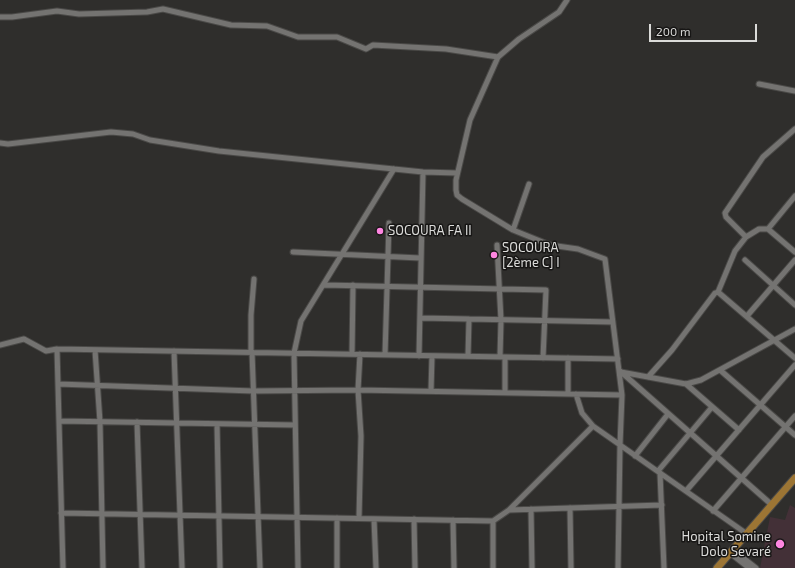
<!DOCTYPE html>
<meta charset="utf-8">
<style>
body{margin:0}
#map{position:relative;width:795px;height:568px;overflow:hidden;background:#2f2e2c;font-family:"Exo 2",sans-serif}
canvas{display:block}
.scale{position:absolute;left:649px;top:24px;width:108px;height:18px;box-sizing:border-box;border:2px solid #dbdbd9;border-top:0;padding-left:5px;font-size:12px;line-height:14px;white-space:nowrap;color:#dbdbd9;-webkit-text-stroke:3px #171615;paint-order:stroke}
</style>
<div id="map">
<canvas width="795" height="568"></canvas>
<div class="scale">200 m</div>
</div>
<script>
const context = document.querySelector('canvas').getContext('2d');
context.lineJoin = 'round';
function paint(path, color) { context.fillStyle = color; context.fill(path, 'evenodd'); }
const toPath = rows => new Path2D(rows.map(r => 'M' + r).join(''));
function stroke(path, color, width, dash) { context.strokeStyle = color; context.lineWidth = width; context.lineCap = dash ? 'butt' : 'round'; context.setLineDash(dash || []); context.stroke(path); }
function write(font, color, halo, rows, align = 'center') {
  context.font = font + ' "Exo 2",sans-serif'; context.lineWidth = 3; context.setLineDash([]); context.textBaseline = 'middle'; context.strokeStyle = halo; context.fillStyle = color; for (const [text, x, y, turn = 0] of rows) {
    context.save(); context.translate(x, y); context.rotate((+turn || 0) * Math.PI / 180); context.textAlign = isNaN(turn) ? turn : align; if (halo) context.strokeText(text, 0, 0); context.fillText(text, 0, 0); context.restore();
  }
}
paint(toPath([
 [790,505,795,508,795,568,760,568,770,517,785,520]
]), '#433037');
const minor = toPath([
 [567,0,559,12,519,39,498,57,470,120,456,180,456,190,457,195,462,199,513,230,550,245,578,249,605,259,622,395,620,445,618,568],
 [0,17,12,17,57,11,79,14,147,12,163,9,231,25,267,26,298,37,337,37,366,49,373,45,446,49,498,57],
 [759,84,795,91],
 [0,143,8,144,111,132,133,134,150,140,219,151,423,172,457,173],
 [768,229,795,252],
 [513,230,529,184],
 [746,237,726,217,725,213,763,157,795,129],
 [497,245,501,320,500,357],
 [293,252,420,258],
 [745,260,795,305],
 [324,285,546,290,543,358],
 [718,292,735,251,746,237,759,229,768,229,795,196],
 [747,316,795,260],
 [421,318,613,322],
 [0,345,24,339,46,351,57,349,618,359],
 [57,349,63,568],
 [95,350,100,422,103,568],
 [174,351,182,568],
 [251,352,251,315,254,279],
 [252,352,260,568],
 [352,354,353,285],
 [385,355,389,223],
 [419,356,423,172],
 [468,356,469,319],
 [720,370,795,435],
 [620,371,772,505],
 [621,372,686,384,701,380,795,329],
 [648,377,672,350,715,293,718,292,795,358],
 [58,384,253,391,358,390,622,395],
 [686,384,739,430],
 [431,391,432,356],
 [505,393,505,357],
 [568,394,568,358],
 [576,394,582,413,593,426,747,534],
 [59,421,295,425],
 [137,422,142,568],
 [217,424,220,568],
 [635,456,668,414],
 [658,471,712,407],
 [660,473,664,568],
 [686,491,795,365],
 [570,508,571,568],
 [531,509,532,568],
 [509,510,662,505],
 [713,511,795,416],
 [61,513,493,521,509,510,593,426],
 [359,518,361,436,358,390,360,354],
 [374,519,376,568],
 [414,519,415,568],
 [453,520,454,568],
 [493,521,493,568],
 [733,550,756,568],
 [730,553,749,568],
 [298,568,294,353,301,321,394,169],
 [337,568,337,518]
]);
const major = toPath([
 [717,568,795,478]
]);
stroke(minor, '#4a4947', 7);
stroke(major, '#4a4947', 9);
stroke(minor, '#747371', 5);
stroke(major, '#9c7534', 7);
for (const [x, y, r, color] of [
 [380,231,4,"#fe86e0"],
 [494,255,4,"#fe86e0"],
 [780,544,5,"#fe86e0"]
]) { const dot = new Path2D(); dot.arc(x, y, r, 0, 2 * Math.PI); context.fillStyle = color; context.fill(dot); stroke(dot, '#171615', 1.5); }
write('13px', '#dbdbd9', '#171615', [
 ["SOCOURA FA II",388,231],
 ["SOCOURA",502,248],
 ["[2ème C] I",502,263],
 ["Hopital Somine",771,537,"right"],
 ["Dolo Sevaré",771,552,"right"]
], 'left');
</script>
